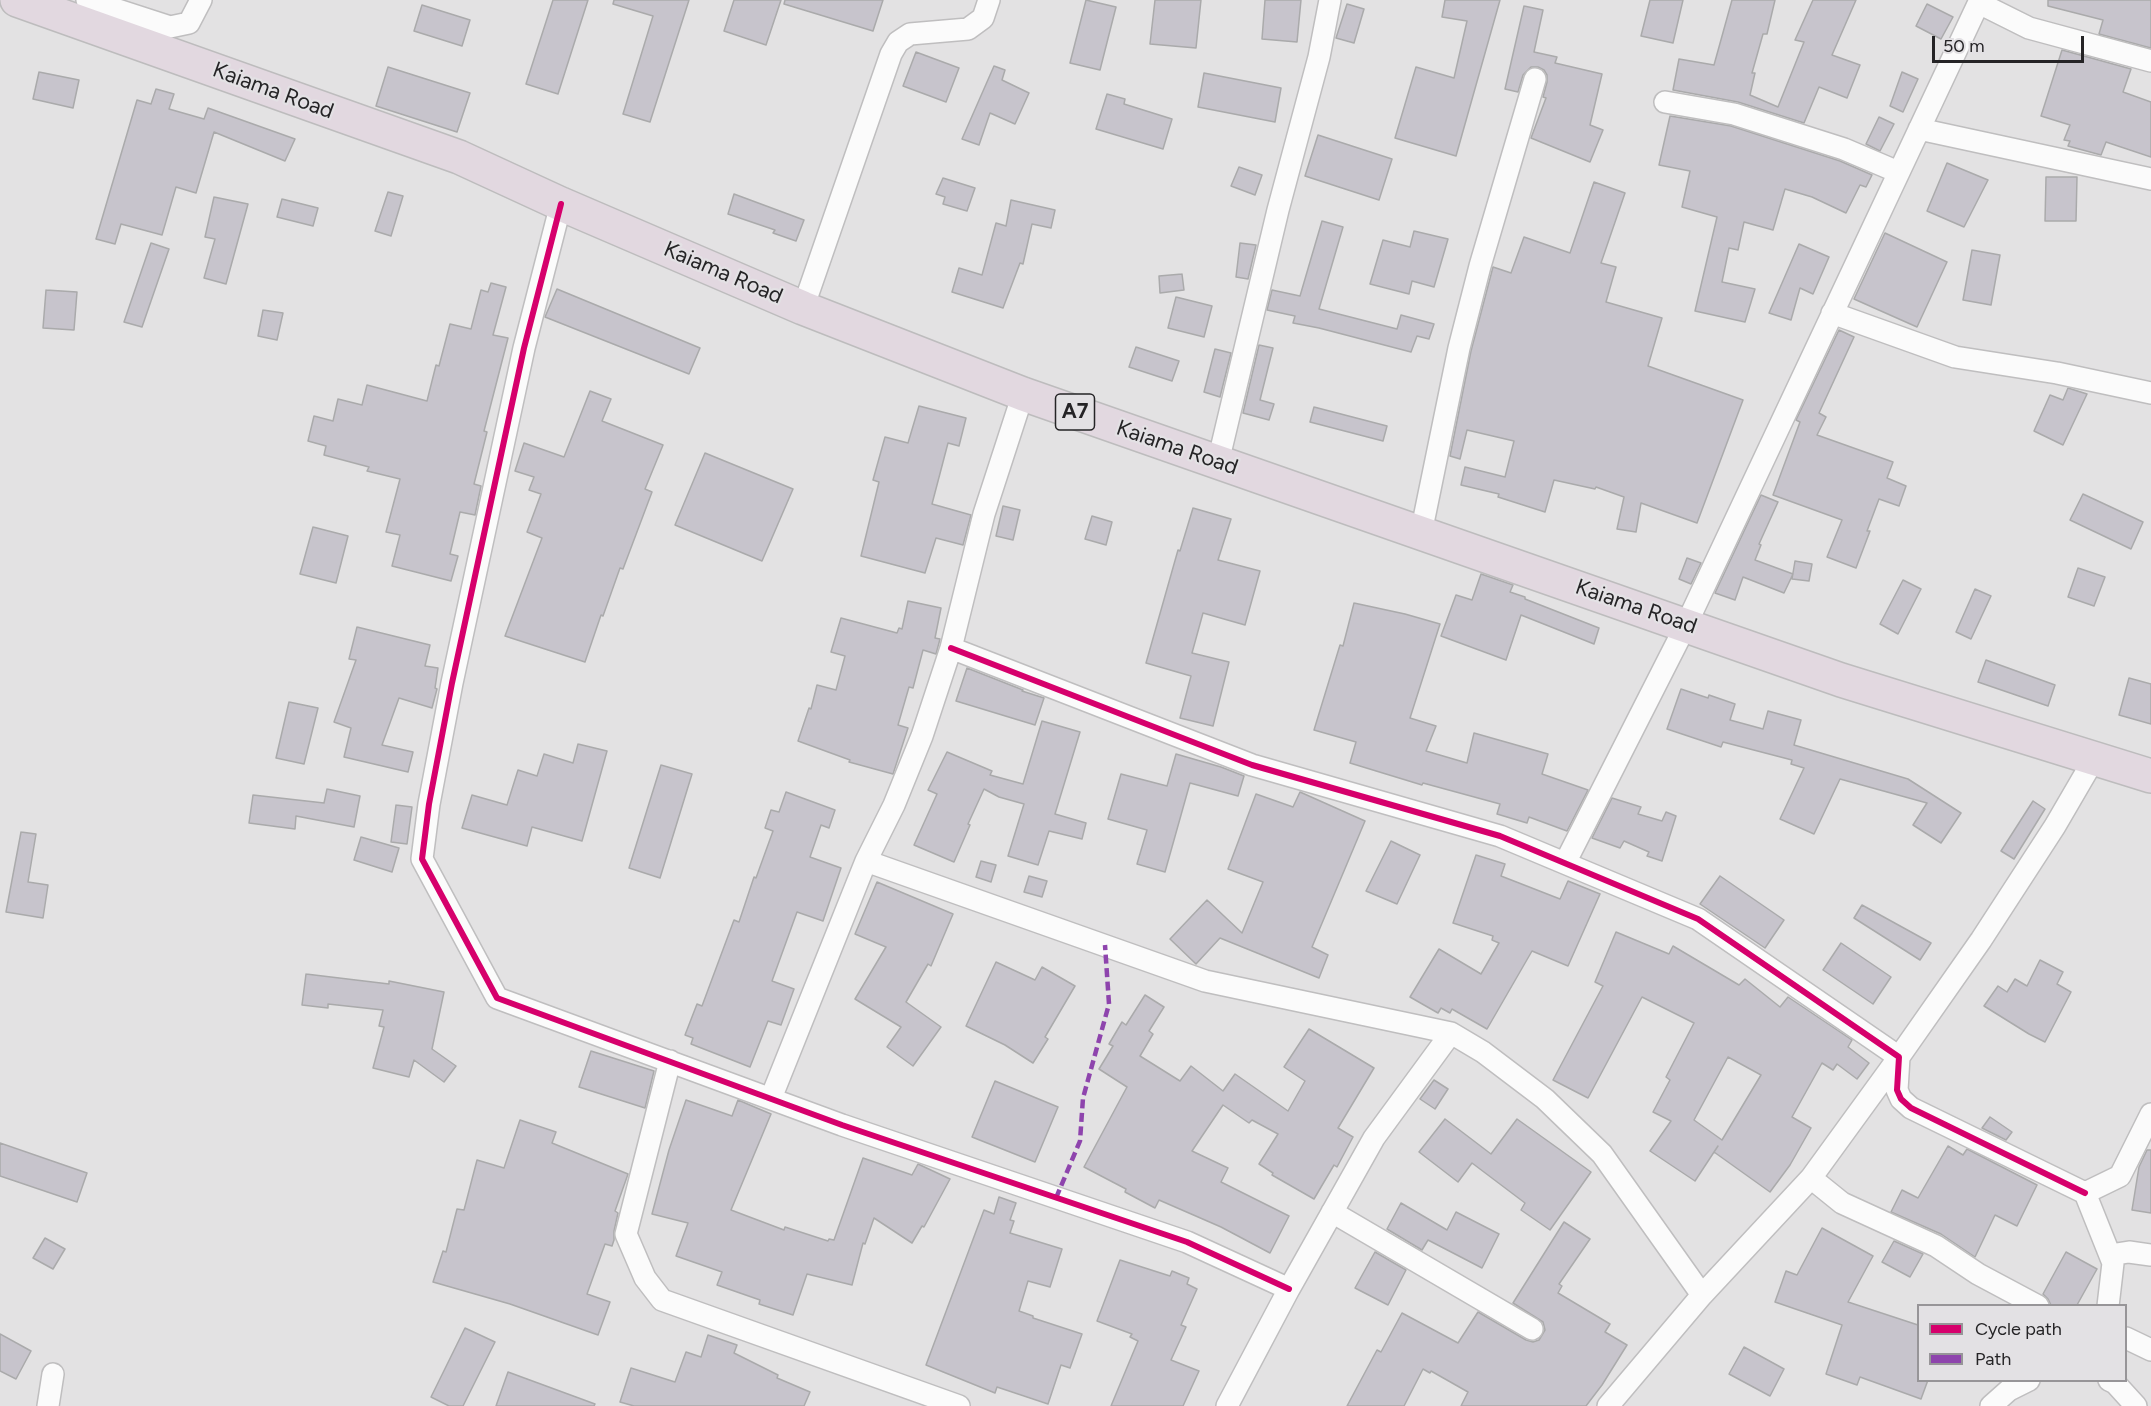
<!DOCTYPE html>
<style>
body{margin:0}
#map{position:relative;width:2151px;height:1406px;overflow:hidden;background:#e3e2e3;font-family:Figtree,sans-serif}
canvas{display:block}
.legend{position:absolute;left:1917px;top:1304px;width:210px;height:78px;box-sizing:border-box;background:#e3e1e4;border:2px solid #979598;margin:0;padding:8px 10px;list-style:none;font-size:18px;color:#252426}
.legend li{display:flex;align-items:center;gap:12px;height:30px}
.legend b{width:30px;border:2px solid #979598}
.scale{position:absolute;left:1932px;top:36px;width:152px;height:27px;box-sizing:border-box;border:3px solid #252426;border-top:0;padding-left:8px;font-size:18px;line-height:21px;white-space:nowrap;color:#252426;-webkit-text-stroke:4px #e3e1e4;paint-order:stroke}
</style>
<div id="map">
<canvas width="2151" height="1406"></canvas>
<ul class="legend">
<li><b style="height:8px;background:#d6006c"></b>Cycle path</li>
<li><b style="height:8px;background:#8e44ad"></b>Path</li>
</ul>
<div class="scale">50 m</div>
</div>
<script>
const context = document.querySelector('canvas').getContext('2d');
context.lineJoin = 'round';
function paint(path, color) { context.fillStyle = color; context.fill(path, 'evenodd'); }
const toPath = rows => new Path2D(rows.map(r => 'M' + r).join(''));
function stroke(path, color, width, dash) { context.strokeStyle = color; context.lineWidth = width; context.lineCap = dash ? 'butt' : 'round'; context.setLineDash(dash || []); context.stroke(path); }
function write(font, color, halo, rows, align = 'center') {
  context.font = font + ' Figtree,sans-serif'; context.lineWidth = 4.5; context.setLineDash([]); context.textBaseline = 'middle'; context.strokeStyle = halo; context.fillStyle = color; for (const [text, x, y, turn = 0] of rows) {
    context.save(); context.translate(x, y); context.rotate((+turn || 0) * Math.PI / 180); context.textAlign = isNaN(turn) ? turn : align; if (halo) context.strokeText(text, 0, 0); context.fillText(text, 0, 0); context.restore();
  }
}
const building = toPath([
 [553,0,588,0,558,94,526,84,553,0],
 [614,0,689,0,650,122,623,114,653,16,613,4,614,0],
 [734,0,781,0,766,45,724,31,734,0],
 [785,0,883,0,873,31,784,4,785,0],
 [1086,0,1116,7,1100,70,1070,63,1086,0],
 [1155,0,1201,0,1196,48,1150,44,1155,0],
 [1265,0,1301,0,1297,42,1262,39,1265,0],
 [1445,0,1500,0,1456,156,1395,138,1416,67,1454,78,1467,21,1442,17,1445,0],
 [1650,0,1683,0,1673,43,1641,36,1650,0],
 [1732,0,1775,0,1767,34,1763,34,1752,73,1755,73,1750,95,1778,107,1804,42,1795,40,1813,0,1856,0,1832,55,1860,65,1847,98,1819,87,1804,123,1738,102,1673,90,1679,59,1714,65,1732,0],
 [2048,0,2151,0,2151,48,2099,34,2103,20,2048,6,2048,0],
 [1347,4,1364,9,1354,43,1336,38,1347,4],
 [1927,4,1953,17,1941,39,1916,26,1927,4],
 [422,5,470,20,462,46,414,31,422,5],
 [1524,6,1543,10,1534,52,1557,57,1555,63,1602,74,1590,125,1603,130,1590,162,1531,138,1546,98,1543,97,1547,82,1547,75,1544,70,1538,67,1531,67,1523,75,1518,92,1505,89,1524,6],
 [2062,50,2131,69,2123,92,2151,102,2151,157,2106,142,2101,155,2068,146,2070,141,2064,140,2070,125,2041,116,2062,50],
 [916,52,959,68,946,102,903,86,916,52],
 [994,66,1005,70,1002,80,1029,93,1015,124,990,113,979,145,962,139,994,66],
 [388,67,470,93,457,132,376,106,388,67],
 [39,72,79,80,73,108,33,99,39,72],
 [1902,72,1918,79,1903,112,1890,106,1902,72],
 [1204,73,1281,88,1275,122,1198,107,1204,73],
 [156,89,174,94,169,109,204,119,208,108,295,139,285,161,214,132,196,193,176,187,162,235,121,224,115,244,96,239,137,100,151,104,156,89],
 [1107,94,1125,99,1124,104,1172,119,1163,149,1096,129,1107,94],
 [1670,116,1731,126,1840,161,1872,175,1866,187,1860,185,1846,213,1812,197,1785,189,1773,230,1744,222,1738,250,1729,248,1722,282,1755,289,1745,322,1695,311,1717,217,1682,207,1690,171,1659,165,1670,116],
 [1879,117,1894,124,1880,151,1866,144,1879,117],
 [1318,135,1392,159,1379,200,1305,176,1318,135],
 [1947,163,1988,180,1964,227,1927,211,1947,163],
 [1239,167,1262,175,1255,195,1231,186,1239,167],
 [2046,177,2077,177,2076,221,2045,221,2046,177],
 [943,178,975,188,967,211,943,204,945,197,936,194,943,178],
 [1594,182,1625,193,1601,263,1616,267,1606,302,1662,318,1648,366,1743,400,1697,523,1641,503,1636,532,1617,529,1624,497,1596,487,1595,489,1554,480,1545,512,1498,497,1499,494,1461,485,1465,467,1505,477,1514,441,1467,430,1460,459,1450,456,1471,351,1493,267,1511,273,1524,237,1570,253,1594,182],
 [388,192,403,196,391,236,375,231,388,192],
 [734,194,804,220,796,241,773,233,775,230,728,214,734,194],
 [214,197,248,204,226,284,204,278,215,239,205,237,214,197],
 [282,199,318,208,313,226,277,217,282,199],
 [1011,200,1055,210,1051,228,1032,224,1023,264,1020,263,1003,308,952,292,959,268,982,275,996,223,1006,226,1011,200],
 [1322,221,1343,227,1319,309,1397,329,1401,315,1434,324,1429,339,1417,336,1411,352,1319,328,1293,323,1295,316,1267,310,1272,290,1300,296,1322,221],
 [1414,231,1448,239,1434,287,1412,281,1409,294,1370,284,1383,240,1410,247,1414,231],
 [1885,233,1947,262,1917,327,1854,299,1885,233],
 [151,243,169,249,142,327,124,322,151,243],
 [1240,243,1256,245,1248,279,1236,277,1240,243],
 [1799,244,1829,257,1813,294,1800,288,1791,320,1769,313,1799,244],
 [1972,250,2000,255,1991,305,1963,300,1972,250],
 [1182,274,1184,290,1160,293,1159,276,1182,274],
 [491,283,506,287,493,335,508,338,484,431,487,432,474,484,481,486,475,515,460,512,450,554,458,556,451,581,392,566,400,535,386,532,400,479,367,471,369,467,324,455,326,446,308,441,314,416,333,421,338,399,362,405,367,385,427,401,436,365,439,366,450,324,471,329,481,290,488,292,491,283],
 [557,289,700,348,689,374,545,317,557,289],
 [46,290,77,292,74,330,43,328,46,290],
 [1176,297,1212,306,1204,337,1168,328,1176,297],
 [263,310,283,313,277,340,258,336,263,310],
 [1839,330,1854,337,1819,413,1826,417,1817,435,1893,462,1887,478,1906,486,1899,506,1879,499,1867,531,1870,531,1856,568,1827,557,1842,520,1773,495,1800,422,1796,420,1839,330],
 [1259,345,1273,348,1260,400,1274,404,1269,420,1243,413,1259,345],
 [1136,347,1179,361,1172,381,1129,367,1136,347],
 [1215,349,1231,353,1220,397,1204,392,1215,349],
 [2068,388,2087,394,2063,445,2034,431,2050,395,2063,400,2068,388],
 [590,391,611,399,602,421,663,445,645,489,652,492,623,569,620,568,603,616,601,615,585,662,505,636,542,538,527,532,541,494,529,490,534,477,515,471,524,443,564,457,590,391],
 [919,406,966,418,959,446,948,443,932,504,971,515,963,545,936,538,925,573,861,556,879,482,873,480,885,437,908,443,919,406],
 [1314,407,1387,426,1383,441,1310,422,1314,407],
 [705,453,793,489,762,561,675,525,705,453],
 [2083,494,2143,522,2131,549,2070,520,2083,494],
 [1761,495,1778,502,1759,544,1761,545,1755,560,1793,574,1784,593,1743,577,1735,600,1715,593,1761,495],
 [1003,506,1020,510,1013,540,996,536,1003,506],
 [1193,508,1231,519,1218,560,1260,571,1245,625,1203,613,1192,653,1229,662,1213,726,1180,718,1191,676,1146,663,1178,550,1180,551,1193,508],
 [1092,516,1112,522,1106,545,1085,539,1092,516],
 [313,527,348,536,336,583,300,574,313,527],
 [1687,558,1701,563,1691,584,1679,579,1687,558],
 [1795,561,1812,564,1809,581,1792,579,1795,561],
 [2078,568,2105,577,2094,606,2068,597,2078,568],
 [1481,574,1513,585,1510,592,1525,597,1525,599,1599,628,1594,644,1521,615,1506,660,1441,636,1456,595,1472,600,1481,574],
 [1903,580,1921,589,1898,634,1880,624,1903,580],
 [1975,589,1991,596,1971,639,1956,632,1975,589],
 [908,601,941,608,935,638,940,639,936,654,923,650,913,688,909,687,898,725,908,728,893,774,849,762,850,760,798,741,809,708,811,709,817,685,836,690,845,656,831,652,841,618,897,633,899,628,902,629,908,601],
 [1354,603,1405,614,1440,624,1410,718,1436,726,1426,751,1467,763,1474,733,1548,754,1542,774,1588,790,1567,831,1529,817,1527,823,1497,814,1500,804,1423,783,1422,785,1350,763,1356,742,1314,730,1340,645,1343,646,1354,603],
 [357,627,430,645,425,666,438,668,435,688,437,689,432,708,399,698,382,745,413,752,408,772,344,757,351,728,334,722,356,660,349,659,357,627],
 [1986,660,2055,685,2048,706,1978,682,1986,660],
 [967,668,1023,690,1022,691,1044,698,1035,725,956,701,967,668],
 [2129,678,2151,684,2151,724,2119,715,2129,678],
 [1681,689,1708,698,1709,695,1735,704,1730,720,1763,729,1768,711,1801,720,1794,745,1908,779,1961,813,1941,843,1913,825,1927,803,1840,779,1814,834,1780,819,1804,768,1791,764,1792,760,1723,742,1721,747,1667,729,1681,689],
 [289,702,318,708,304,764,276,758,289,702],
 [1042,721,1080,732,1055,814,1086,823,1082,839,1049,831,1038,865,1008,856,1024,804,999,797,984,789,968,824,970,825,954,862,914,845,937,794,928,790,947,752,992,771,990,775,1023,784,1042,721],
 [578,744,607,751,582,841,532,827,527,846,462,828,472,795,507,805,518,770,537,776,544,754,573,763,578,744],
 [1176,754,1221,767,1244,776,1238,796,1190,783,1165,872,1137,864,1147,830,1108,819,1121,774,1167,786,1176,754],
 [661,765,692,774,660,878,629,868,661,765],
 [327,789,360,796,354,827,296,816,295,829,249,823,253,795,324,803,327,789],
 [786,792,835,810,829,828,821,825,810,857,841,868,823,921,797,912,772,981,794,989,781,1025,768,1021,750,1067,691,1044,693,1038,685,1035,697,1004,702,1006,734,920,739,922,754,877,756,878,773,831,765,828,771,810,779,812,786,792],
 [1300,792,1365,821,1312,947,1328,955,1319,978,1220,938,1196,964,1170,939,1207,900,1242,933,1263,882,1228,869,1256,794,1293,807,1300,792],
 [1612,798,1641,807,1638,814,1662,821,1666,812,1676,816,1662,861,1647,856,1649,852,1624,841,1620,848,1592,838,1612,798],
 [2033,801,2045,809,2014,859,2001,851,2033,801],
 [396,805,412,807,407,844,391,842,396,805],
 [21,832,36,834,28,882,48,885,43,918,6,912,21,832],
 [361,837,399,848,392,872,354,860,361,837],
 [1391,841,1420,855,1397,904,1366,891,1391,841],
 [1476,855,1505,864,1501,876,1560,899,1568,881,1600,894,1568,966,1532,951,1487,1029,1452,1009,1450,1013,1441,1008,1438,1013,1410,997,1439,949,1481,974,1499,943,1492,940,1493,936,1453,923,1476,855],
 [981,861,996,865,991,882,976,877,981,861],
 [1029,876,1047,881,1042,897,1024,892,1029,876],
 [1720,876,1784,920,1765,948,1700,904,1720,876],
 [877,882,953,914,931,966,928,964,906,1002,941,1027,913,1066,887,1047,901,1027,855,999,886,947,855,934,877,882],
 [1862,905,1931,943,1920,960,1854,918,1862,905],
 [1616,932,1669,954,1673,946,1739,985,1745,979,1780,1007,1788,997,1852,1040,1848,1047,1869,1063,1857,1079,1837,1064,1833,1070,1822,1063,1792,1117,1811,1128,1790,1165,1770,1192,1714,1152,1718,1146,1695,1181,1650,1151,1671,1121,1653,1112,1670,1080,1666,1077,1694,1023,1642,997,1588,1098,1553,1080,1603,986,1595,982,1616,932],
 [1728,1057,1761,1075,1722,1140,1694,1120,1728,1057],
 [1841,943,1891,977,1873,1004,1823,970,1841,943],
 [2040,960,2063,972,2057,984,2071,992,2045,1042,2029,1034,1984,1006,1998,986,2007,992,2015,979,2027,986,2040,960],
 [996,962,1035,980,1042,967,1075,986,1045,1037,1048,1039,1033,1063,1005,1045,966,1026,996,962],
 [306,974,389,984,389,981,444,992,432,1049,456,1066,444,1082,414,1060,409,1077,373,1068,384,1027,379,1026,383,1010,328,1004,328,1008,302,1005,306,974],
 [1145,995,1164,1007,1149,1031,1153,1034,1140,1056,1180,1081,1191,1066,1223,1091,1235,1074,1288,1111,1305,1081,1284,1067,1309,1029,1374,1068,1338,1128,1353,1137,1337,1167,1334,1165,1314,1199,1272,1175,1273,1173,1259,1164,1278,1134,1252,1120,1249,1123,1223,1105,1192,1151,1228,1168,1221,1182,1289,1216,1270,1253,1221,1227,1159,1200,1155,1208,1125,1192,1126,1189,1084,1167,1127,1087,1099,1069,1113,1046,1109,1044,1122,1022,1126,1025,1145,995],
 [591,1051,654,1071,645,1108,579,1087,591,1051],
 [1434,1080,1448,1089,1435,1109,1420,1099,1434,1080],
 [995,1081,1058,1107,1035,1162,972,1137,995,1081],
 [686,1100,732,1116,738,1100,771,1114,731,1210,784,1230,785,1227,828,1241,829,1239,834,1240,863,1158,912,1175,918,1164,950,1179,924,1227,922,1226,912,1243,874,1218,865,1244,863,1243,852,1285,807,1274,793,1315,759,1304,760,1300,717,1285,722,1272,676,1256,688,1223,652,1214,669,1150,686,1100],
 [1990,1117,2012,1132,2006,1140,1982,1128,1990,1117],
 [1445,1119,1491,1154,1517,1119,1591,1172,1550,1230,1521,1210,1525,1203,1472,1163,1458,1182,1419,1152,1445,1119],
 [520,1120,556,1132,552,1143,628,1174,615,1211,618,1213,614,1231,614,1240,612,1246,605,1244,587,1294,610,1302,598,1335,510,1304,433,1282,443,1251,446,1252,457,1209,464,1210,477,1160,504,1168,520,1120],
 [0,1143,87,1173,77,1202,0,1176,0,1143],
 [1948,1146,1963,1155,1967,1149,2037,1185,2017,1226,1995,1215,1975,1257,1941,1234,1891,1212,1902,1190,1918,1198,1948,1146],
 [2147,1150,2151,1150,2151,1213,2132,1210,2139,1167,2147,1150],
 [999,1197,1016,1203,1010,1220,1014,1221,1010,1233,1062,1249,1050,1287,1028,1281,1019,1311,1033,1316,1033,1318,1082,1334,1070,1368,1061,1365,1048,1404,997,1387,995,1393,926,1365,984,1210,994,1214,999,1197],
 [1401,1203,1447,1230,1456,1212,1499,1234,1482,1268,1428,1240,1422,1250,1387,1229,1401,1203],
 [1564,1222,1590,1239,1559,1284,1562,1286,1558,1293,1610,1324,1605,1332,1627,1345,1602,1385,1586,1406,1461,1406,1468,1392,1431,1371,1430,1373,1423,1369,1404,1406,1347,1406,1377,1350,1381,1352,1402,1313,1458,1343,1478,1312,1526,1340,1533,1342,1539,1340,1545,1330,1543,1322,1513,1303,1564,1222],
 [1822,1228,1873,1256,1848,1302,1918,1325,1918,1380,1928,1380,1921,1399,1860,1377,1857,1385,1826,1374,1842,1325,1775,1302,1786,1271,1797,1275,1822,1228],
 [45,1238,65,1249,53,1269,33,1258,45,1238],
 [1894,1241,1923,1254,1910,1277,1882,1262,1894,1241],
 [1375,1252,1406,1270,1388,1305,1355,1288,1375,1252],
 [2066,1252,2097,1269,2077,1305,2051,1305,2048,1299,2043,1294,2066,1252],
 [1120,1260,1170,1276,1172,1271,1189,1278,1187,1284,1197,1289,1181,1325,1186,1327,1171,1360,1199,1371,1183,1406,1111,1406,1138,1341,1130,1337,1132,1334,1097,1321,1120,1260],
 [465,1328,495,1342,463,1406,449,1406,431,1397,465,1328],
 [0,1334,31,1351,16,1379,0,1371,0,1334],
 [708,1335,737,1345,734,1353,778,1375,777,1378,810,1392,804,1406,634,1406,620,1402,631,1368,675,1382,686,1352,701,1357,708,1335],
 [1744,1347,1784,1369,1770,1396,1729,1374,1744,1347],
 [508,1372,595,1404,594,1406,496,1406,508,1372]
]);
paint(building, '#c7c4cc');
stroke(building, '#aaaaab', 1.5);
const minor = toPath([
 [87,0,170,27,189,23,201,0],
 [1979,3,2029,28,2151,61],
 [1665,102,1734,114,1844,149,1898,172],
 [1919,129,2151,179],
 [561,204,524,348,452,683,429,804,422,859,497,998,842,1125,1187,1242,1289,1289],
 [803,308,891,54,898,42,910,34,968,29,983,18,989,0],
 [1832,313,1955,357,2057,373,2151,393],
 [1218,462,1278,210,1319,57,1330,0],
 [1421,533,1459,348,1480,266,1535,79],
 [951,648,1252,765,1500,836,1698,919,1899,1057,1897,1090,1901,1099,1911,1108,2085,1193],
 [866,861,1205,981,1451,1033,1483,1052,1545,1099,1602,1154,1702,1295],
 [1565,863,1686,625,1980,0],
 [670,1061,626,1234,645,1278,662,1300,959,1406],
 [771,1098,866,861,894,805,922,736,951,648,984,514,1023,394],
 [1811,1178,1842,1203,1936,1246,1978,1274,2038,1306],
 [1332,1212,1532,1329],
 [2110,1255,2129,1252,2151,1255],
 [2108,1306,2113,1263,2085,1193,2120,1176,2151,1114],
 [2126,1338,2151,1350],
 [2109,1380,2115,1383,2136,1406],
 [48,1406,53,1374],
 [1227,1406,1289,1289,1374,1138,1451,1033],
 [1608,1406,1702,1295,1811,1178,1899,1057,1981,940,2055,826,2094,759],
 [1991,1406,2009,1390,2029,1380]
]);
const trunk = toPath([
 [17,0,459,157,561,204,803,308,1023,394,1841,680,2151,776]
]);
stroke(minor, '#bfbebf', 24);
stroke(trunk, '#bdbcbd', 36);
stroke(minor, '#fbfbfb', 21);
stroke(trunk, '#e2d8e0', 33);
stroke(toPath([
 [1056,1198,1080,1141,1083,1098,1109,1004,1105,945]
]), '#8e44ad', 4.5, [9, 4.5]);
stroke(toPath([
 [561,204,524,348,452,683,429,804,422,859,497,998,842,1125,1187,1242,1289,1289],
 [951,648,1252,765,1500,836,1698,919,1899,1057,1897,1090,1901,1099,1911,1108,2085,1193]
]), '#d6006c', 6);
for (const [x, y, w] of [
 [1075,412,39]
]) { const box = new Path2D(); box.roundRect(x - w / 2, y - 18, w, 36, 4.5); context.fillStyle = '#e3e1e4'; context.fill(box); stroke(box, '#252426', 1.5); }
write('bold 21px', '#252426', null, [
 ["A7",1075,412]
]);
write('22px', '#252426', '#e3e1e4', [
 ["Kaiama Road",273,91,20],
 ["Kaiama Road",723,273,23],
 ["Kaiama Road",1177,448,19],
 ["Kaiama Road",1636,607,19]
]);
</script>
